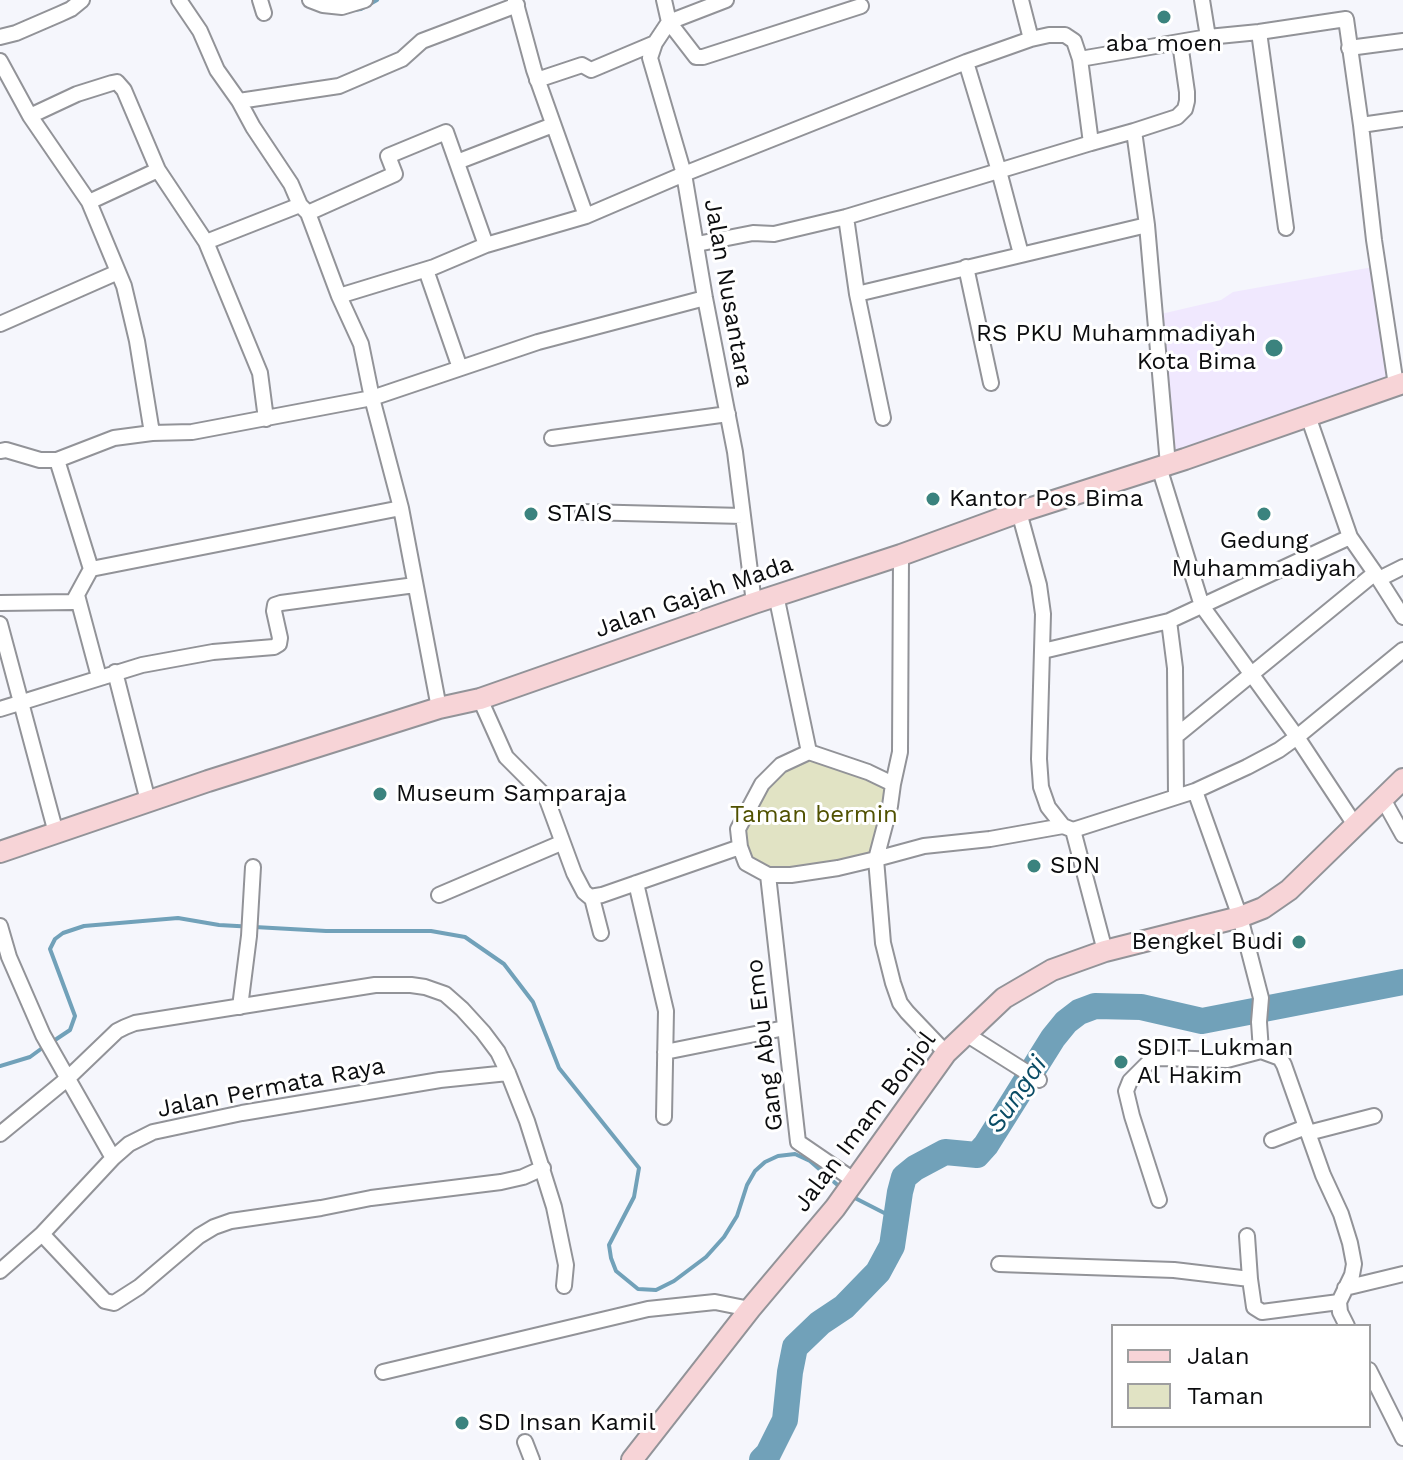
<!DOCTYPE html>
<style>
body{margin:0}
#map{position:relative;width:1403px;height:1460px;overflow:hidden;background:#f5f6fc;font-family:"Work Sans",sans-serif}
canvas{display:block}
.legend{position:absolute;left:1111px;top:1324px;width:260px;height:104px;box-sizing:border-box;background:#fff;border:2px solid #9e9e9f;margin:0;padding:10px 14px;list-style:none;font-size:24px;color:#0c0d0f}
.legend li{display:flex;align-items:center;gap:16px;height:40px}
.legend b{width:40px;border:2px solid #9e9e9f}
</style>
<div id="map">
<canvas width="1403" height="1460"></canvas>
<ul class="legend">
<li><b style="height:10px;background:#f7d4d7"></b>Jalan</li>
<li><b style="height:22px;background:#e1e3c4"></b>Taman</li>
</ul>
</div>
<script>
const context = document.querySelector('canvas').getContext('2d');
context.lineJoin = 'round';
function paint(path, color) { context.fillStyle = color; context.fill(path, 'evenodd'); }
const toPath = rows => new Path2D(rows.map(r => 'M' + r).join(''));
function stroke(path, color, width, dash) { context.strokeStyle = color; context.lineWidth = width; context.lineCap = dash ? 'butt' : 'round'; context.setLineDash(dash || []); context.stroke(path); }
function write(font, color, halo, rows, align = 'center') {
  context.font = font + ' "Work Sans",sans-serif'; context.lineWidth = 6; context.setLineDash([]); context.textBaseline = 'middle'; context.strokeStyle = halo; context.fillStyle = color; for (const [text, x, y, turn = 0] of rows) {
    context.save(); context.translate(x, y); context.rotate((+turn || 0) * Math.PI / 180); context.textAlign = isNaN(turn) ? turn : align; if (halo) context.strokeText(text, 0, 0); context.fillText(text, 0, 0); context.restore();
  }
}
paint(toPath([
 [1373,267,1390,381,1172,457,1161,314,1221,300,1233,292]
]), '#f0e8fe');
paint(toPath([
 [805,760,819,761,887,786,878,830,869,856,818,868,761,868,750,859,745,845,744,828,762,791,789,766]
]), '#e1e3c4');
stroke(toPath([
 [354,10,361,9,377,0],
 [52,1042,70,1030,75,1016,50,949,55,939,63,933,84,926,178,918,219,925,326,931,431,931,465,937,504,964,533,1002,559,1068,639,1168,634,1197,609,1245,611,1258,616,1271,638,1289,656,1290,674,1281,706,1257,724,1237,737,1216,747,1185,755,1171,765,1162,778,1156,795,1154,810,1161,841,1188],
 [0,1066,30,1057,45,1046],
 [851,1196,896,1219]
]), '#71a1b9', 4);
stroke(toPath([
 [762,1460,768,1454,785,1420,790,1372,795,1347,820,1323,844,1307,878,1272,892,1246,900,1192,904,1177,915,1168,945,1152,977,1155,986,1145,1053,1038,1066,1022,1079,1012,1095,1006,1141,1007,1202,1021,1403,982]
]), '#71a1b9', 26);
const street = toPath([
 [179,0,200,31,217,70,239,101,253,127,291,184,300,205,308,213,339,296,361,344,372,398,401,508,439,708],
 [260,0,264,13],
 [310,0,323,5,342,7,365,0],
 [515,0,534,70,586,216],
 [664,0,669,22,696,57,703,57,861,6],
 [1021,0,1031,39],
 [1202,0,1208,37],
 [669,22,655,43,650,58,684,174,705,298,735,452,754,603],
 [669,22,726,0],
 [1259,32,1286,228],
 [0,37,16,33,60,14,71,9,82,0],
 [1349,48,1403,41],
 [1080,59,1208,37,1259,32,1346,19,1361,125,1374,240,1396,385],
 [0,61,30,116,89,202,124,286,137,341,152,433],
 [966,62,999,171,1021,254],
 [537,80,582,65,591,70,655,43],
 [239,101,339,86,402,59,422,41,517,5],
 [30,116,77,94,112,83,117,82,124,90,158,170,206,242,260,373,266,419],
 [1361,125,1403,119],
 [1134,131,1177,117,1185,109,1187,101,1187,92,1180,43],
 [457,162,553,125],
 [89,202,158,170],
 [308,213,395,174,388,156,446,132,486,245],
 [846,217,857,294,1147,225],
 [206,242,300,205],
 [697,244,753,233,774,234,846,217,1091,143],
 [966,267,991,383],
 [426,270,460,368],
 [857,294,883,418],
 [339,296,434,267,486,245,586,216,684,174,966,62,1031,39,1049,35,1065,35,1074,41,1080,59,1091,143,1134,131,1147,225,1168,465],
 [0,324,118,272],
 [1308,416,1350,537,1375,573,1403,617],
 [552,438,728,414],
 [0,451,6,450,40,460,57,460,114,438,152,433,192,432,372,398,538,342,705,298],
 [57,460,91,569],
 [1159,467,1202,606,1297,737,1355,825],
 [583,512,743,516],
 [1019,512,1039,585,1043,614,1039,759,1041,787,1048,807,1063,826,1073,830,1105,951],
 [1379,579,1403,567],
 [77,595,99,677],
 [776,595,809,752,781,765,762,784,738,829,740,847,746,863,768,875,791,875,838,868,876,859,890,806,893,784,868,772,809,752],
 [0,603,73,602,91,569,401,508],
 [1169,621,1175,668,1176,797],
 [0,624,56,833],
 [1043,651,1169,621,1350,537],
 [115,672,148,801],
 [480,699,506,757,546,797,574,873,584,892,590,897,602,895,740,847],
 [0,709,142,665,213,652,274,647,279,644,280,638,274,611,275,605,281,603,415,585],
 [1176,736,1375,573],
 [893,784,900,752,901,555],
 [1195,791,1240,917,1261,998,1259,1022,1261,1051,1280,1058,1284,1065,1323,1175,1341,1214,1350,1243,1354,1264,1352,1275,1339,1302,1340,1312,1347,1326],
 [1383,799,1403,835],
 [1073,830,1195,791,1247,767,1279,750,1297,737,1403,650],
 [768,875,798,1142,855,1181],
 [636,883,666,1011,664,1117],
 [439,895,561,843],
 [592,898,601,933],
 [0,926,9,957,43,1035,113,1158],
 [240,1007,249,936,253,867],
 [966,1034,1039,1080],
 [665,1052,785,1028],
 [946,1053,907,1012,900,1003,893,983,883,943,876,859,924,846,990,839,1063,826],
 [1308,1133,1374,1116],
 [0,1134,67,1079,117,1031,125,1027,135,1023,375,985,411,985,425,987,445,994,462,1009,483,1032,498,1052,508,1073,527,1121,554,1207,566,1265,564,1286],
 [1272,1140,1306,1127],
 [1159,1200,1132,1116,1126,1091,1130,1081,1152,1059,1162,1058,1227,1060,1261,1051],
 [42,1234,105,1301,114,1303,139,1287,199,1236,214,1227,231,1221,321,1208,371,1198,501,1182,523,1177,543,1168],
 [1247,1236,1250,1279],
 [999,1264,1174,1270,1250,1279,1254,1307,1262,1312,1339,1302],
 [0,1271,42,1234,113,1158,129,1144,153,1132,242,1113,440,1080,508,1073],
 [1345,1288,1403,1274],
 [1369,1370,1403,1438],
 [383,1372,648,1309,715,1302,750,1309],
 [525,1442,532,1460]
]);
const secondary = toPath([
 [0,852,208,781,439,708,480,699,754,603,901,555,1019,512,1185,459,1403,383],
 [632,1460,750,1309,835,1208,946,1053,1004,998,1052,970,1105,951,1240,917,1263,908,1289,890,1403,779]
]);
stroke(street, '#929398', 18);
stroke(secondary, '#929398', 24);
stroke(street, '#fff', 14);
stroke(secondary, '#f7d4d7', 20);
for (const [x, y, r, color] of [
 [1164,17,8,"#3b837e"],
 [1274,348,10,"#3b837e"],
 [933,499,8,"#3b837e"],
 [531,514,8,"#3b837e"],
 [1264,514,8,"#3b837e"],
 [380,794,8,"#3b837e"],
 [1034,866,8,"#3b837e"],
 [1299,942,8,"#3b837e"],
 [1121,1062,8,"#3b837e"],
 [462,1423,8,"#3b837e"]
]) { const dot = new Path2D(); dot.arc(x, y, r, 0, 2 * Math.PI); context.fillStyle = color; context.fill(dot); stroke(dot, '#fff', 3); }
write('24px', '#0c0d0f', '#fff', [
 ["aba moen",1164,44,"center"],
 ["RS PKU Muhammadiyah",1256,334,"right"],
 ["Kota Bima",1256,362,"right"],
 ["Kantor Pos Bima",949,499],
 ["STAIS",547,514],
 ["Gedung",1264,541,"center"],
 ["Muhammadiyah",1264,569,"center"],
 ["Museum Samparaja",396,794],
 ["SDN",1050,866],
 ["Bengkel Budi",1283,942,"right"],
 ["SDIT Lukman",1137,1048],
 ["Al Hakim",1137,1076],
 ["SD Insan Kamil",478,1423]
], 'left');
write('24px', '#0c0d0f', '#fff', [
 ["Jalan Nusantara",728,293,80],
 ["Jalan Gajah Mada",694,597,-19],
 ["Gang Abu Emo",765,1045,-97],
 ["Jalan Permata Raya",271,1088,-11],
 ["Jalan Imam Bonjol",865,1122,-53]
]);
write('24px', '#505100', '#fff', [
 ["Taman bermin",814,815]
]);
write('italic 26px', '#0a4c65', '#fff', [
 ["Sungai",1017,1095,-56]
]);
</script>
